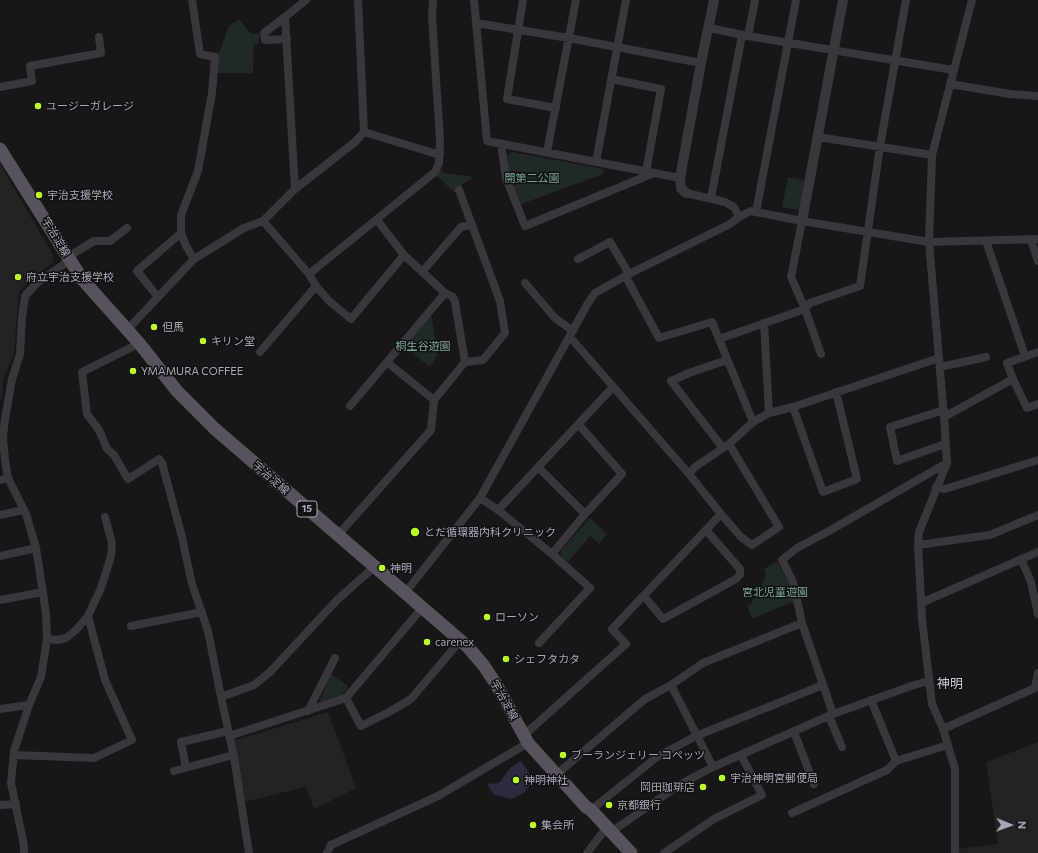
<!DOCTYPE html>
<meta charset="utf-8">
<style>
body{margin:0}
#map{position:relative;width:1038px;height:853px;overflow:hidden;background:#171618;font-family:Commissioner,sans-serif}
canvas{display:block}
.north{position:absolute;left:990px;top:805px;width:40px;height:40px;-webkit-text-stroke:3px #121113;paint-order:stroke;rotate:91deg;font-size:11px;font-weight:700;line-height:16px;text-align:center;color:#ada6b9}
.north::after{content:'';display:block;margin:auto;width:14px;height:18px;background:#ada6b9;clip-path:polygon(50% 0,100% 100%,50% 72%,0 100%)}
</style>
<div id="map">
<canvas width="1038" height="853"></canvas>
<div class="north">N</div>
</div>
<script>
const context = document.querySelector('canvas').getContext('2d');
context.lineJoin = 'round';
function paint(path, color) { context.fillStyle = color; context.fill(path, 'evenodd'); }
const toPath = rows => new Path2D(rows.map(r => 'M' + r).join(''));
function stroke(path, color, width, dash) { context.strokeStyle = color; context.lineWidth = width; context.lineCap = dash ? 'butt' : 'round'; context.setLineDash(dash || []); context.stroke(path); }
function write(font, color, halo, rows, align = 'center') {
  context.font = font + ' Commissioner,"Noto Sans JP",sans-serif'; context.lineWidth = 3; context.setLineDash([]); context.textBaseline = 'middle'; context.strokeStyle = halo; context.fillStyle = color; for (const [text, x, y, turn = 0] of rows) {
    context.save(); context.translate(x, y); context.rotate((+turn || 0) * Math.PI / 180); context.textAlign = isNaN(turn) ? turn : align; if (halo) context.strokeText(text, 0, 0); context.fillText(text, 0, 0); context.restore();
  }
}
paint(toPath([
 [0,164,53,255,53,262,19,291,14,353,3,380,2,399,0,399],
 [328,712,356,788,314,809,306,787,244,802,233,741],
 [1038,742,1038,853,959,853,959,849,998,844,986,762]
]), '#242225');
paint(toPath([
 [239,19,251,34,259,34,259,44,254,44,253,73,217,73,215,53,219,53,229,26],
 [512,152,604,169,603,174,519,205,509,178,507,156],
 [441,169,444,173,473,177,462,185,462,188,455,193,437,176],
 [788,177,804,180,800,208,797,210,782,207],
 [431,315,438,354,430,367,405,347],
 [590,518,607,534,599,544,590,536,568,562,561,557,561,550],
 [777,561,790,585,794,601,752,619,747,606,751,604,766,576,764,569],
 [331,674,348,686,342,696,318,705]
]), '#1f2927');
paint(toPath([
 [521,761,534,780,525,792,512,799,494,795,487,784,499,783,511,767]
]), '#2c2a3d');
stroke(toPath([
 [192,0,200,54,215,57,212,93,198,171,181,215,181,233,186,246,194,259],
 [358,0,364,132],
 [474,0,487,141,680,178],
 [523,0,507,99,556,108],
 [285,17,264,33,265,40,287,39],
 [476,23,569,38,701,63],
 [709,28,748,36,953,70],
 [748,36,755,0],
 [611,79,661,89,646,172],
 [950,84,1010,94,1038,96],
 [0,87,32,81,30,66,101,53,99,37],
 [818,137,932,155],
 [501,144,506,178,525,226,654,173],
 [547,152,576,0],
 [596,162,626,0],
 [295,189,285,17,306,0],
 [686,193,725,202,734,207,739,217,751,211,802,221,929,242,1038,239],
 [711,198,742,35],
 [756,212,796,0],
 [377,220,404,255,445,293,453,297,455,302,465,362],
 [263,221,309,274,316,286,329,301,351,319,404,255],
 [802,221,791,277,805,309,821,354],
 [1031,240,1038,261],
 [986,241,1025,356],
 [68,257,94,241,110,241,127,228],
 [578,259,610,242,629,274],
 [422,272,461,227,471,225],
 [309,274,435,172,439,163,440,140,432,17,433,0],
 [626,277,659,338,712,322,753,422],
 [525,283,555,318,573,331],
 [158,297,137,271,181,233],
 [764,323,769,413],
 [127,330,194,259,244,228,263,221,295,189,355,142,364,132,440,155],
 [570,337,689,474,721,514,741,537,752,545,779,527,729,444],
 [719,339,805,309,810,303,860,286,880,146,906,0],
 [139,343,128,349,82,372,87,414,99,430,107,449,114,455,128,479,159,459,162,463,182,537,192,584,208,631,221,697],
 [260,352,316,286],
 [388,363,434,400],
 [940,367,986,357],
 [1013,379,1027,408,1038,404],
 [350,406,445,293],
 [793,407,823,492,857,479,836,392],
 [944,410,890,427,897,461,945,444],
 [944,417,1013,379,1007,363,1038,352],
 [723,448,671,381,689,373,727,360],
 [538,467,585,514],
 [689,474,695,467,729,444,753,422,769,413,793,407,939,358],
 [0,480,8,478],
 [936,487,945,489,1038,460],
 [480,498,498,510,552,554,590,588,539,643],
 [498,510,613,387],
 [0,515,23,510],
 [338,535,431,430,434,400,465,362,483,360,505,333,500,301,459,190],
 [918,545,990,535,1038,515],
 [552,554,585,514,622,474,579,425],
 [0,556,36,548],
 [1021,559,1031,582,1038,614],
 [405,593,480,498,588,303,595,293,629,274,730,224,739,217],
 [644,596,663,619,736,579,740,575,740,569,706,530],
 [0,600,43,592],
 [921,603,1038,552],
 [131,626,202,612],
 [47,639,57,640,66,638,76,630,88,616,101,588,111,556,112,543,105,517],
 [671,685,713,767],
 [346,698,361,726,389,712,411,699,460,641],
 [871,700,896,761],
 [0,709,29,705],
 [308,711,335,658],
 [833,714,802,623,793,582,782,560,797,548,829,531,947,463],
 [829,716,842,747],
 [943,729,1035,688,1038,673],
 [794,732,814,784],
 [229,736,346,698,422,608],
 [523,736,626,644,612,629,721,514],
 [14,755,94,758,132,740,105,680,88,616],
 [186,768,181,742,228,731],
 [174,771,233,755],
 [557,774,645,699,671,685,703,663,802,623],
 [0,805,16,804],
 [591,810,657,757,696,736,823,685],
 [792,813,887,770,896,761,948,745],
 [611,832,679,785,713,767,833,714,914,685,929,681],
 [24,853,24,846,11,783,14,751,29,705,41,677,47,639,46,613,36,548,26,514,8,478,5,460,3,437,5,419,12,379,20,354,22,318,25,296,37,283,70,260],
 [249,853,234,757,221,697,254,685,270,672,337,600,374,567],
 [327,853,331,845,438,796,528,743],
 [587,853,607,827],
 [664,853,714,819,762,795,741,755],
 [955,853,955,769,943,729,932,704,922,619,918,545,919,532,947,463,944,417,929,242,932,155,972,0]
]), '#3a363e', 8);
stroke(toPath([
 [686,193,681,188,680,178,701,63,714,0],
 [802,221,843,0]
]), '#3a363e', 10);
stroke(toPath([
 [0,149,82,279,139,343,177,391,215,429,468,647,484,666,496,684,528,743,586,807,591,810,631,853]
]), '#57525d', 13);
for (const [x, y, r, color] of [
 [38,106,4,"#bbff27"],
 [39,195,4,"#bbff27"],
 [18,277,4,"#bbff27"],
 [154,327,4,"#bbff27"],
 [203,341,4,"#bbff27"],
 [133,371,4,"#bbff27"],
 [415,532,5,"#bbff27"],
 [382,568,4,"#bbff27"],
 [487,617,4,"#bbff27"],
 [427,642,4,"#bbff27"],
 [506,659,4,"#bbff27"],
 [563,755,4,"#bbff27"],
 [722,778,4,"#bbff27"],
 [516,780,4,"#bbff27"],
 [703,787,4,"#bbff27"],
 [609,805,4,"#bbff27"],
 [533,825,4,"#bbff27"]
]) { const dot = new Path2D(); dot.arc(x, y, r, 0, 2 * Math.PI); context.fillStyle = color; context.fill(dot); stroke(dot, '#121113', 1.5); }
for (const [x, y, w] of [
 [307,509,20]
]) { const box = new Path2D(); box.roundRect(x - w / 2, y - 8, w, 16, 3); context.fillStyle = '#121113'; context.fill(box); stroke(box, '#ada6b9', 1); }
write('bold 10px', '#ada6b9', null, [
 ["15",307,509]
]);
write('11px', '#ada6b9', '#121113', [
 ["ユージーガレージ",46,106],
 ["宇治支援学校",47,195],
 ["府立宇治支援学校",26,277],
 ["但馬",162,327],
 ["キリン堂",211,341],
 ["YMAMURA COFFEE",141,371],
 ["とだ循環器内科クリニック",424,532],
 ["神明",390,568],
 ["ローソン",495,617],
 ["carenex",435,642],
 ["シェフタカタ",514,659],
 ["ブーランジェリー コペッツ",571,755],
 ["宇治神明宮郵便局",730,778],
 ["神明神社",524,780],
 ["岡田珈琲店",695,787,"right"],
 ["京都銀行",617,805],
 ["集会所",541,825]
], 'left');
write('11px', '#7ca69a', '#121113', [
 ["開第二公園",532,178],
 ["桐生谷遊園",423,346],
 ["宮北児童遊園",775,592]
]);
write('11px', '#ada6b9', '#121113', [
 ["宇治淀線",56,237,59],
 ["宇治淀線",271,478,41],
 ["宇治淀線",504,700,61]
]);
write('13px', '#cdc8d5', '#121113', [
 ["神明",950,684]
]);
</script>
